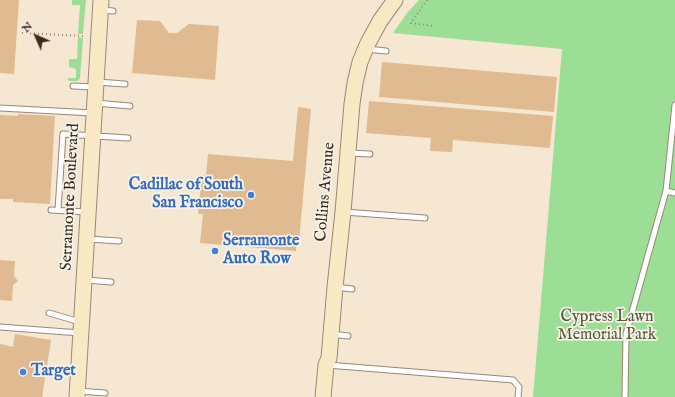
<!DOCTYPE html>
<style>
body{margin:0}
#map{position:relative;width:675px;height:397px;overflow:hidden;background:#f5e7d1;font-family:"IM FELL English",serif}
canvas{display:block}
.north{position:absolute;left:16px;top:16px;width:40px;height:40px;-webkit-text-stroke:3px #f7f3e8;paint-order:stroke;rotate:315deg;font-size:11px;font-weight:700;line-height:16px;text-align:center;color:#3b2a1e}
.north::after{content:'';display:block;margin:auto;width:14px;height:18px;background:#3b2a1e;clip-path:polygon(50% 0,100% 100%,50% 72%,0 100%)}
</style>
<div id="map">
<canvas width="675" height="397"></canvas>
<div class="north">N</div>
</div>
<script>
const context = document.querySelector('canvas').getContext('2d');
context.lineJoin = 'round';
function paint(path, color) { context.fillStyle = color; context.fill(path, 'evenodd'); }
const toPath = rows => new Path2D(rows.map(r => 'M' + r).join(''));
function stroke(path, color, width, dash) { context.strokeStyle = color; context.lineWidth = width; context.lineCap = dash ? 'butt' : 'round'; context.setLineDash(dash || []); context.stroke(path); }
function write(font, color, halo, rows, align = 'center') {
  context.font = font + ' "IM FELL English",serif'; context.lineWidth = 3.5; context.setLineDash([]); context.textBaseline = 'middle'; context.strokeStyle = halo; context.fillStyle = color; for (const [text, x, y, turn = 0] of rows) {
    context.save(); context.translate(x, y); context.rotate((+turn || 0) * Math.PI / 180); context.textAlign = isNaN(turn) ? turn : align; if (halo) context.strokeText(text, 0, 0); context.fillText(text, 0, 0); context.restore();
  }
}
paint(toPath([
 [72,0,86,0,83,34,78,34,80,5,72,5],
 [419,0,675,0,675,397,533,397,562,49,393,33,407,13],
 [78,37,83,38,80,78,78,81,69,81,67,79,69,78,76,78,76,69,69,67,69,60,70,59,77,59]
]), '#9cde95');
paint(toPath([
 [0,0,19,0,14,74,0,73],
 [137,20,160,21,169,33,177,33,189,24,219,26,215,80,132,73],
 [382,62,557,77,554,112,379,97],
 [369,101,553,116,550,148,453,140,452,152,430,151,431,138,366,133],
 [298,107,311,109,299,242,297,242,296,251,200,243,203,214,198,214,202,175,206,175,208,154,293,161],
 [18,114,55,116,50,204,13,202,13,199,0,199,0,115,18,116],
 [0,260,15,261,14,276,18,281,13,285,12,301,0,300],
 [15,334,51,340,42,397,0,397,0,344,13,347]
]), '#e0ba91');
const lane = toPath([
 [102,10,113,11],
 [367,49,386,51],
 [97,82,125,84],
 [73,86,94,87],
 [95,103,130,106],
 [0,108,93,113],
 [349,153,370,154],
 [666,191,675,193],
 [51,210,87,212],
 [58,210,63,134,128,138],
 [344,212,425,218],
 [88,239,119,241],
 [86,280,111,282],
 [336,287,352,289],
 [49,313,80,322],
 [0,327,80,333],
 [332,334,348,336],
 [327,365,513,380,519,387,518,397],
 [78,391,105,393],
 [625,397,626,334,666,191,675,105]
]);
const secondary = toPath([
 [77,397,101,0],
 [323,397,326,365,329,358,335,287,343,212,352,104,355,83,360,62,368,43,380,21,395,0]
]);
stroke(lane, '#988878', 7);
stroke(secondary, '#988878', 17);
stroke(toPath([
 [427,0,411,23,433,26],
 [22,33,84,36]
]), '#988878', 2, [1, 3]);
stroke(lane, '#fff', 5);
stroke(secondary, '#f8e8c3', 15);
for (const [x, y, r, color] of [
 [251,195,4,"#3f7fe0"],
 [215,251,4,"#3f7fe0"],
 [23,372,4,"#3f7fe0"]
]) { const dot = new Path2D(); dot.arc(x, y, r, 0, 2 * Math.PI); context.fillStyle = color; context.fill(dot); stroke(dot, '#f7f3e8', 1.5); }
write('bold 16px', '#366cbe', '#f7f3e8', [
 ["Cadillac of South",243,186,"right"],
 ["San Francisco",243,204,"right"],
 ["Serramonte",223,242],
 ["Auto Row",223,260],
 ["Target",31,372]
], 'left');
write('16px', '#3b2a1e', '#f7f3e8', [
 ["Collins Avenue",326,192,-85],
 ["Serramonte Boulevard",71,197,-87]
]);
write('16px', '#53573c', '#f7f3e8', [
 ["Cypress Lawn",607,318],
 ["Memorial Park",607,336]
]);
</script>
